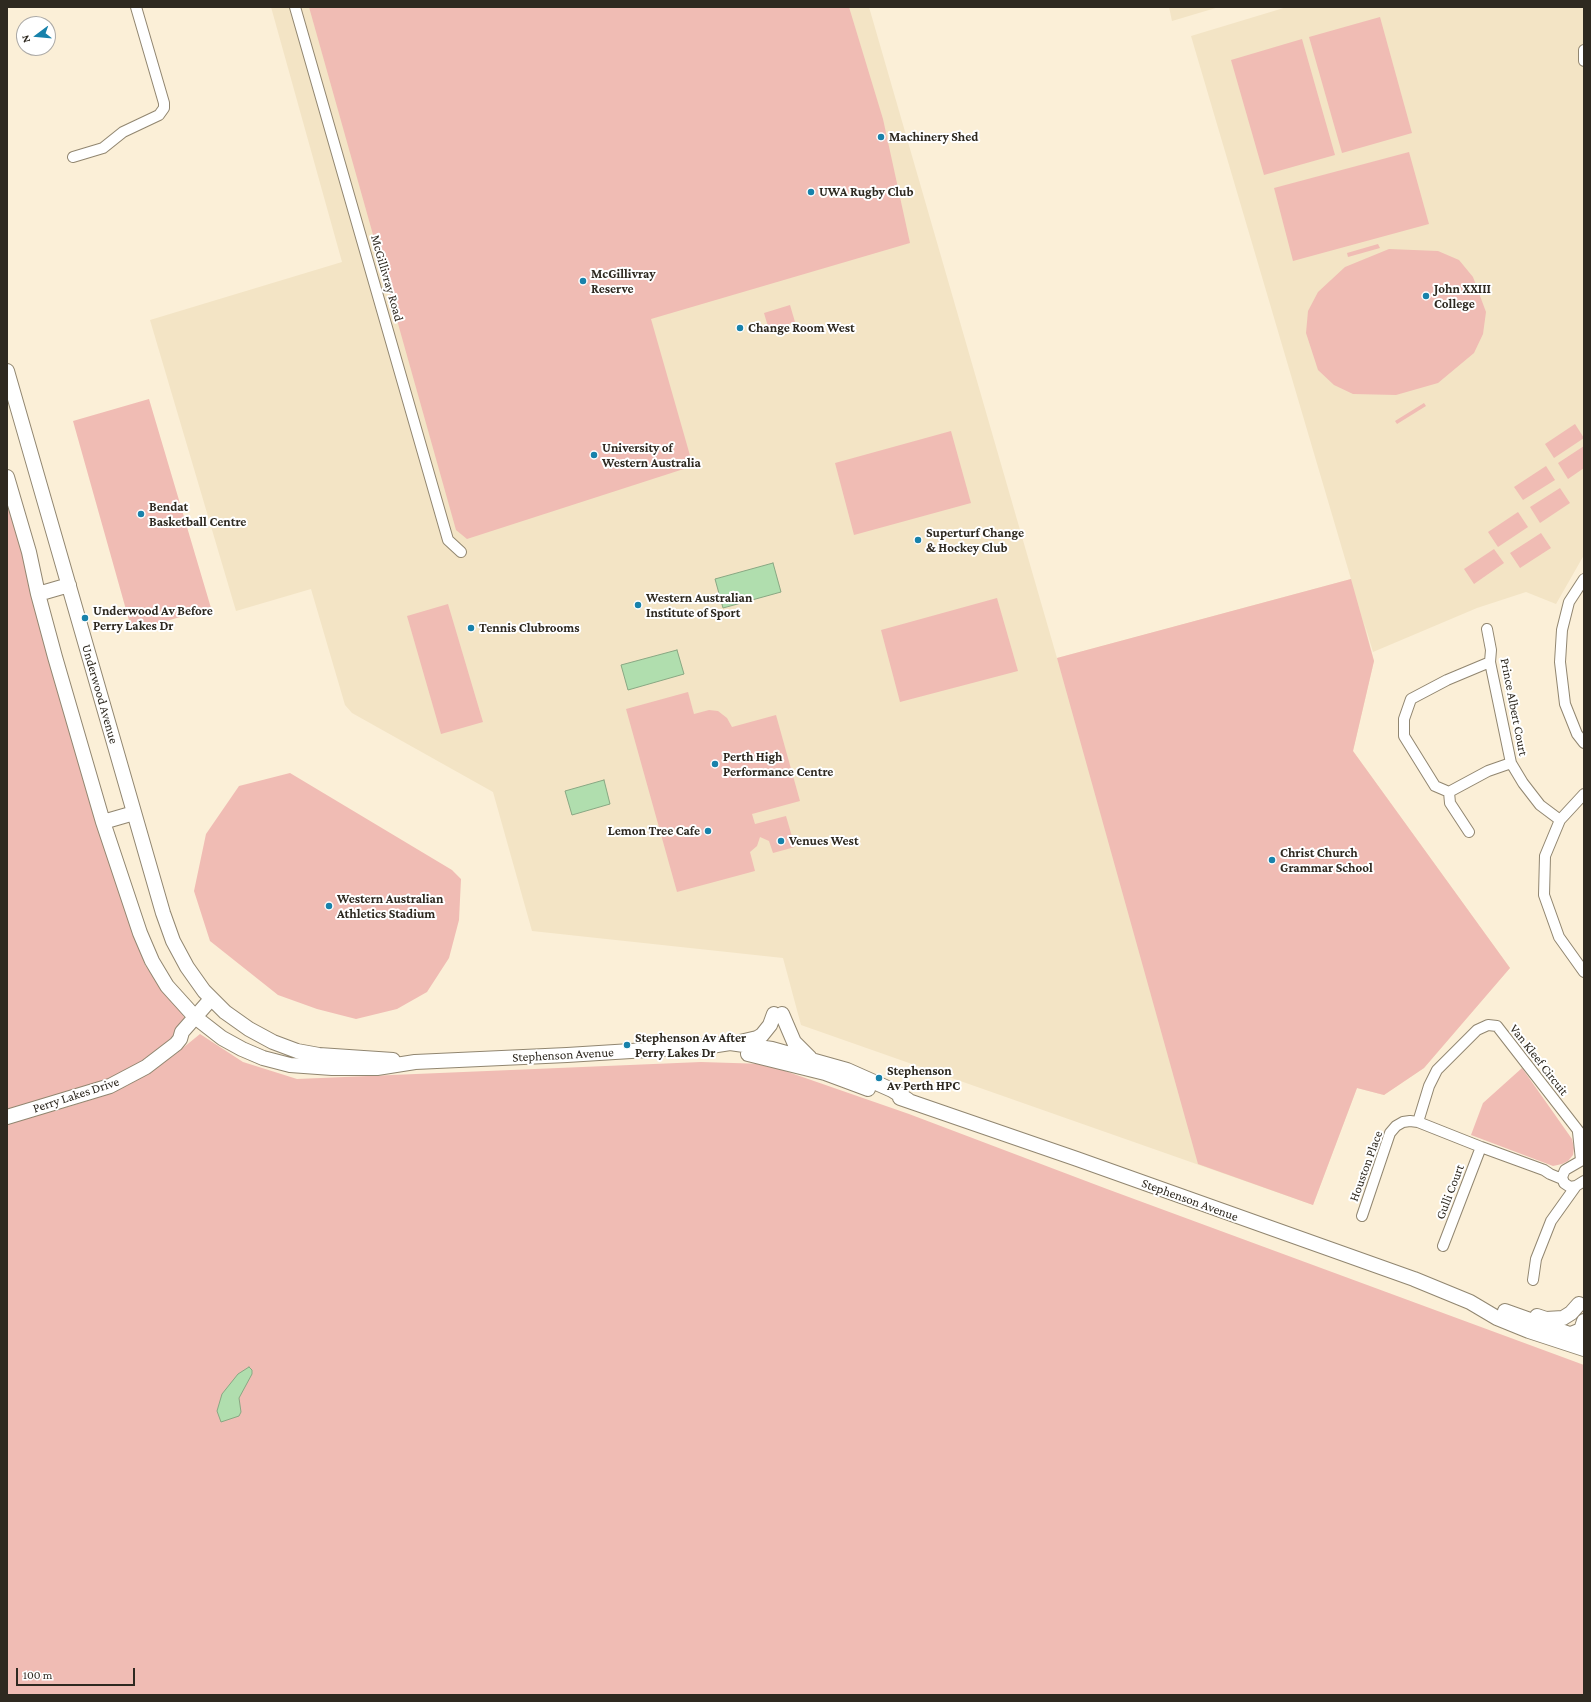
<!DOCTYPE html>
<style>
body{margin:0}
#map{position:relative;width:1591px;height:1702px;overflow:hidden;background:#fbefd7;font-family:"Crimson Pro",serif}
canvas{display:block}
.frame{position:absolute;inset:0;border:8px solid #2e2920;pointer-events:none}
.north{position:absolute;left:16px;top:16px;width:40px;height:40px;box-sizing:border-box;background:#fff;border:1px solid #aba9a6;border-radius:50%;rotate:254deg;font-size:11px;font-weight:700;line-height:16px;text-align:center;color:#2e2920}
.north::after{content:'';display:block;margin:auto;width:14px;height:18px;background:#1882ab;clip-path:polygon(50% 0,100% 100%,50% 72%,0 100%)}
.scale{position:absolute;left:16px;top:1668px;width:119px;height:18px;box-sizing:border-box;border:2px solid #2e2920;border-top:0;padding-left:5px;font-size:12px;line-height:14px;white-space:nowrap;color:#2e2920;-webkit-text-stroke:3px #fff;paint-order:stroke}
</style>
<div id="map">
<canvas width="1591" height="1702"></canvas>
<div class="frame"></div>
<div class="north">N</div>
<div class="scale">100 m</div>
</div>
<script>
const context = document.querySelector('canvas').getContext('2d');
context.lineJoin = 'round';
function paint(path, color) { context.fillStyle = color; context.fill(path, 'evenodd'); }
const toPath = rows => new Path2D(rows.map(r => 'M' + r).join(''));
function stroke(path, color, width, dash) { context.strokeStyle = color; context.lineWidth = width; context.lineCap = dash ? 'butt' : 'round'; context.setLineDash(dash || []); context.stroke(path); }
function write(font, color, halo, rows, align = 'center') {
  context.font = font + ' "Crimson Pro",serif'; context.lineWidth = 4; context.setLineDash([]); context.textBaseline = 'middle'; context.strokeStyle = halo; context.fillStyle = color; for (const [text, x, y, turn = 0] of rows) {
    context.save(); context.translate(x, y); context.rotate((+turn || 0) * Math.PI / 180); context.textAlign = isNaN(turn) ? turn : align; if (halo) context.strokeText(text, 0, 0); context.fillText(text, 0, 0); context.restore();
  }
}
paint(toPath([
 [271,7,869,7,1057,658,1351,579,1191,36,1287,7,1584,7,1584,555,1556,604,1526,592,1477,608,1373,652,1364,622,1374,661,1353,751,1510,968,1424,1068,1384,1095,1357,1088,1313,1205,801,1025,783,958,532,931,493,792,352,713,345,705,311,589,236,611,150,320,342,262],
 [1169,7,1219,7,1172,21]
]), '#f3e4c5');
paint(toPath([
 [309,7,849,7,883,119,910,243,651,319,693,466,467,539,456,530],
 [1380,17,1412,133,1342,153,1309,37],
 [1302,39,1335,155,1264,175,1231,60],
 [1409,152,1429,224,1293,261,1274,188],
 [1378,244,1380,248,1348,257,1347,253],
 [1389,249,1438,251,1459,260,1473,277,1486,312,1483,334,1474,353,1438,383,1396,395,1353,394,1334,385,1318,370,1306,333,1308,311,1318,292,1345,267],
 [790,305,795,322,769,330,764,313],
 [149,399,211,608,132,631,73,421],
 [1424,403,1426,406,1397,424,1395,421],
 [1575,424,1584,438,1554,458,1545,444],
 [951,431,971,503,854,535,835,463],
 [1584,446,1584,468,1568,479,1558,463],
 [1546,466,1555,480,1523,500,1514,487],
 [1560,488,1570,503,1540,523,1530,507],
 [7,496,132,925,145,965,163,991,181,1011,185,1019,182,1026,158,1052,127,1070,108,1079,7,1111],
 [1518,512,1528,527,1498,547,1488,532],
 [1541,533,1551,548,1520,568,1510,553],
 [1494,549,1504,563,1474,584,1464,569],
 [1351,579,1374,661,1353,751,1510,968,1424,1068,1384,1095,1357,1088,1313,1205,1198,1164,1057,658],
 [997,598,1018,671,900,702,881,630],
 [448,604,483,722,441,734,407,616],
 [688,692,694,714,709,710,718,711,727,718,732,727,776,715,800,801,752,814,755,824,786,816,795,847,773,853,769,841,760,837,757,846,750,852,755,871,677,892,626,709],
 [290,773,452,870,461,879,459,920,449,958,427,992,397,1009,356,1019,317,1009,278,995,210,941,194,891,206,834,239,786],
 [200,1034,243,1062,297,1079,701,1062,765,1064,909,1114,1107,1189,1584,1365,1584,1695,7,1695,7,1123,71,1106,103,1096,128,1085,173,1056],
 [1522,1068,1572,1139,1574,1148,1573,1155,1568,1161,1562,1164,1553,1166,1471,1135,1483,1103]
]), '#f0bcb4');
const water = toPath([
 [773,563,781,592,723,608,715,579,773,563],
 [677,650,684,674,628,690,621,665,677,650],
 [604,780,610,804,572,815,565,791,604,780],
 [249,1367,252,1370,252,1374,239,1398,241,1412,239,1416,221,1422,217,1411,222,1394,238,1374,249,1367]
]);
paint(water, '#b0deae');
stroke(water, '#89a883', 1);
const street = toPath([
 [295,7,448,540,461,552],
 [1584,50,1584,61],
 [73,157,103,148,123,132,159,115,164,108,164,103,136,7],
 [1584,579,1569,602,1562,630,1560,662,1565,704,1577,734,1584,743],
 [1487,629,1491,650,1490,662,1511,763,1523,783,1540,805,1560,820],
 [1449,792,1435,786,1404,736,1404,719,1411,699,1447,680,1490,662],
 [1584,794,1560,820,1545,856,1544,895,1559,937,1584,972],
 [1469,832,1450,803,1449,792,1488,771,1511,763],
 [1578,1132,1581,1160],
 [1584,1159,1565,1170,1562,1177,1564,1183,1570,1187,1576,1186,1584,1181],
 [1562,1179,1550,1174,1544,1170,1481,1147,1418,1122,1429,1086,1437,1070,1477,1030,1488,1025,1497,1026,1584,1138],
 [1362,1216,1390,1133,1396,1126,1403,1122,1410,1121,1418,1122],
 [1443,1246,1481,1147],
 [1533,1280,1536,1259,1551,1221,1576,1186]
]);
const secondary = toPath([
 [7,371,163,913,173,941,187,967,204,991,225,1012,249,1029,273,1042,297,1051,319,1055,393,1060],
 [7,477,29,552,38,594,55,657,103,822,140,933,152,961,167,986,195,1017,222,1038,242,1049,263,1058,290,1065,332,1068,377,1068,415,1062,567,1055,711,1046,730,1043,772,1049,847,1070,892,1090,908,1100],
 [38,594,69,585],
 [103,822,134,813],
 [782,1014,794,1042,810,1058],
 [740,1042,757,1038,762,1035,770,1025,774,1014],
 [748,1054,825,1073,868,1089],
 [900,1098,1077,1159,1414,1279,1470,1302,1497,1318,1529,1331,1584,1349],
 [7,1117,110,1086,146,1067,176,1044,180,1039,182,1032,211,999],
 [1505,1311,1578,1337],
 [1537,1316,1546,1319,1563,1318,1571,1313,1579,1304],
 [1566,1336,1581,1330,1584,1321]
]);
stroke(street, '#918670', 12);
stroke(secondary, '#918670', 16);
stroke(street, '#fff', 10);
stroke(secondary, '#fff', 14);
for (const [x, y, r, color] of [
 [881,137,4,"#1882ab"],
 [811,192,4,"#1882ab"],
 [583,281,4,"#1882ab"],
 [1426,296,4,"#1882ab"],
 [740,328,4,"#1882ab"],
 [594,455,4,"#1882ab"],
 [141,514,4,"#1882ab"],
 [918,540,4,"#1882ab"],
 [638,605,4,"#1882ab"],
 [85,618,4,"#1882ab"],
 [471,628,4,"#1882ab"],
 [715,764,4,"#1882ab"],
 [708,831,4,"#1882ab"],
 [781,841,4,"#1882ab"],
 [1272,860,4,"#1882ab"],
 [329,906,4,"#1882ab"],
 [627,1045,4,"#1882ab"],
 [879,1078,4,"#1882ab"]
]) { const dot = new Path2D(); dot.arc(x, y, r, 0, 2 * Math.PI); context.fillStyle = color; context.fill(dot); stroke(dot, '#fff', 1.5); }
write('bold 13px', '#2e2920', '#fff', [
 ["Machinery Shed",889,137],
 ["UWA Rugby Club",819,192],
 ["McGillivray",591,274],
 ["Reserve",591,289],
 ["John XXIII",1434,289],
 ["College",1434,304],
 ["Change Room West",748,328],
 ["University of",602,448],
 ["Western Australia",602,463],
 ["Bendat",149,507],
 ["Basketball Centre",149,522],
 ["Superturf Change",926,533],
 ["& Hockey Club",926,548],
 ["Western Australian",646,598],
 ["Institute of Sport",646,613],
 ["Underwood Av Before",93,611],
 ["Perry Lakes Dr",93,626],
 ["Tennis Clubrooms",479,628],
 ["Perth High",723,757],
 ["Performance Centre",723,772],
 ["Lemon Tree Cafe",700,831,"right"],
 ["Venues West",789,841],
 ["Christ Church",1280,853],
 ["Grammar School",1280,868],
 ["Western Australian",337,899],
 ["Athletics Stadium",337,914],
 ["Stephenson Av After",635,1038],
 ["Perry Lakes Dr",635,1053],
 ["Stephenson",887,1071],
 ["Av Perth HPC",887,1086]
], 'left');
write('13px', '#2e2920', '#fff', [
 ["McGillivray Road",387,278,74],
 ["Underwood Avenue",100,694,74],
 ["Prince Albert Court",1514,707,79],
 ["Stephenson Avenue",563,1055,-3],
 ["Van Kleef Circuit",1539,1060,52],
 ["Perry Lakes Drive",76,1095,-18],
 ["Houston Place",1366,1166,-70],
 ["Gulli Court",1450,1192,-69],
 ["Stephenson Avenue",1190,1200,20]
]);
</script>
